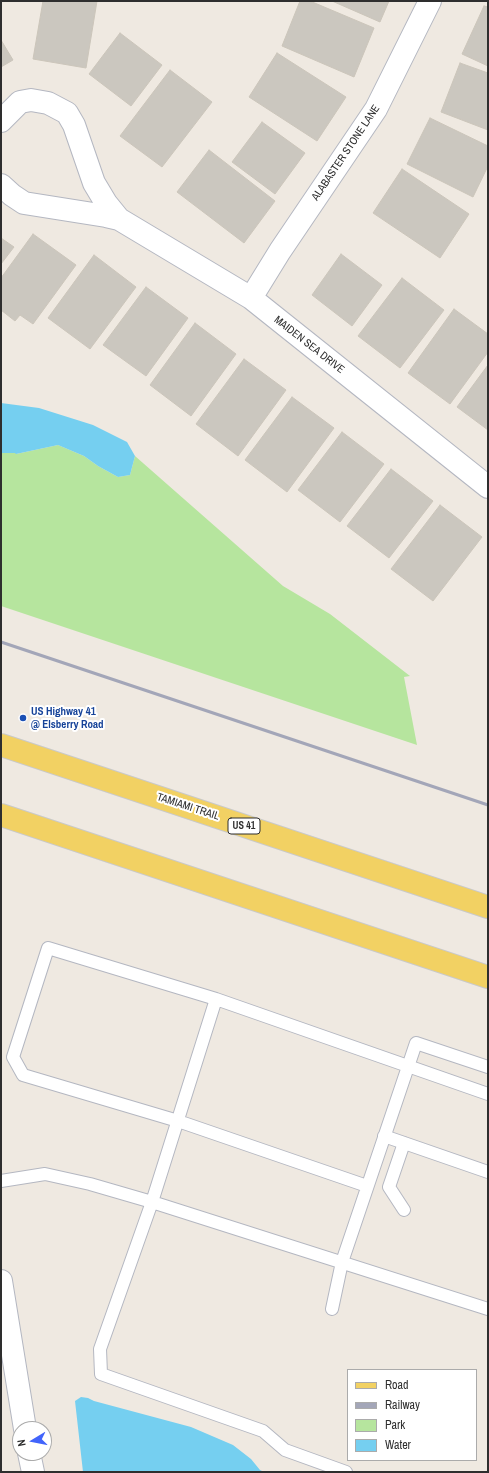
<!DOCTYPE html>
<style>
body{margin:0}
#map{position:relative;width:489px;height:1473px;overflow:hidden;background:#efe9e1;font-family:"Archivo Narrow",sans-serif}
canvas{display:block}
.frame{position:absolute;inset:0;border:2px solid #2e2e2e;pointer-events:none}
.legend{position:absolute;left:347px;top:1369px;width:130px;height:92px;box-sizing:border-box;background:#fff;border:1px solid #ababab;margin:0;padding:5px 7px;list-style:none;font-size:12px;color:#2e2e2e}
.legend li{display:flex;align-items:center;gap:8px;height:20px}
.legend b{width:20px;border:1px solid #ababab}
.north{position:absolute;left:12px;top:1421px;width:40px;height:40px;box-sizing:border-box;background:#fff;border:1px solid #ababab;border-radius:50%;rotate:260deg;font-size:11px;font-weight:700;line-height:16px;text-align:center;color:#2e2e2e}
.north::after{content:'';display:block;margin:auto;width:14px;height:18px;background:#4264fb;clip-path:polygon(50% 0,100% 100%,50% 72%,0 100%)}
</style>
<div id="map">
<canvas width="489" height="1473"></canvas>
<div class="frame"></div>
<ul class="legend">
<li><b style="height:5px;background:#f2d163"></b>Road</li>
<li><b style="height:5px;background:#a3a6b8"></b>Railway</li>
<li><b style="height:11px;background:#b6e59e"></b>Park</li>
<li><b style="height:11px;background:#75cff0"></b>Water</li>
</ul>
<div class="north">N</div>
</div>
<script>
const context = document.querySelector('canvas').getContext('2d');
context.lineJoin = 'round';
function paint(path, color) { context.fillStyle = color; context.fill(path, 'evenodd'); }
const toPath = rows => new Path2D(rows.map(r => 'M' + r).join(''));
function stroke(path, color, width, dash) { context.strokeStyle = color; context.lineWidth = width; context.lineCap = dash ? 'butt' : 'round'; context.setLineDash(dash || []); context.stroke(path); }
function write(font, color, halo, rows, align = 'center') {
  context.font = font + ' "Archivo Narrow",sans-serif'; context.lineWidth = 4; context.setLineDash([]); context.textBaseline = 'middle'; context.strokeStyle = halo; context.fillStyle = color; for (const [text, x, y, turn = 0] of rows) {
    context.save(); context.translate(x, y); context.rotate((+turn || 0) * Math.PI / 180); context.textAlign = isNaN(turn) ? turn : align; if (halo) context.strokeText(text, 0, 0); context.fillText(text, 0, 0); context.restore();
  }
}
paint(toPath([
 [58,445,84,456,98,466,118,477,130,475,135,456,283,586,330,614,410,676,404,677,417,745,1,606,1,453,16,453,16,454]
]), '#b6e59e');
paint(toPath([
 [1,403,39,408,93,425,127,442,135,456,130,475,118,477,98,466,84,456,58,445,16,454,15,453,1,453],
 [81,1397,88,1398,94,1401,191,1427,233,1445,251,1459,260,1470,264,1472,83,1472,75,1401]
]), '#75cff0');
const building = toPath([
 [43,1,97,1,86,68,33,59,43,1],
 [300,1,310,1,374,28,354,77,282,46,300,1],
 [332,1,389,1,380,22,332,1],
 [484,6,488,7,488,66,462,54,484,6],
 [120,33,162,65,131,106,89,74,120,33],
 [1,40,13,60,1,67,1,40],
 [277,53,346,97,317,141,249,97,277,53],
 [460,63,488,73,488,130,441,112,460,63],
 [170,70,212,102,162,167,120,136,170,70],
 [430,118,488,146,488,166,473,197,407,164,430,118],
 [262,122,305,153,275,194,232,162,262,122],
 [209,150,275,201,244,243,177,192,209,150],
 [402,169,469,214,440,258,373,213,402,169],
 [33,234,76,265,33,324,20,315,15,321,1,310,1,278,33,234],
 [1,238,14,247,1,264,1,238],
 [341,254,382,285,352,326,312,295,341,254],
 [94,255,136,287,90,349,48,318,94,255],
 [402,278,444,310,400,368,358,336,402,278],
 [146,287,188,318,146,376,103,345,146,287],
 [454,309,488,334,488,352,450,404,408,373,454,309],
 [195,323,236,354,191,416,150,385,195,323],
 [244,359,286,390,238,456,196,424,244,359],
 [488,365,488,430,457,407,488,365],
 [292,397,334,428,287,492,245,460,292,397],
 [342,432,384,464,340,522,298,490,342,432],
 [391,469,433,501,389,558,347,526,391,469],
 [440,505,482,537,433,601,391,569,440,505]
]);
paint(building, '#cbc7bf');
stroke(building, '#cbc5ba', 1);
const lane = toPath([
 [216,999,48,948,13,1057,23,1075,178,1121,367,1186],
 [384,1136,488,1172],
 [404,1143,389,1187,404,1210],
 [1,1181,45,1174,90,1184,152,1202,216,999,488,1094],
 [332,1309,342,1262,416,1043,488,1067],
 [346,1472,285,1450,263,1431,101,1374,100,1349,152,1202,488,1309]
]);
const street = toPath([
 [1,121,20,102,31,100,48,103,67,113,74,125,94,183,106,203,119,219],
 [1,185,12,195,24,203,106,216,119,219,251,298,488,487],
 [251,298,280,251,376,109,430,1],
 [1,1281,25,1429],
 [29,1453,33,1472]
]);
const primary = toPath([
 [1,745,488,907],
 [1,815,488,977]
]);
stroke(lane, '#b4b7c1', 14);
stroke(street, '#b4b7c1', 24);
stroke(primary, '#c9c9c9', 24);
stroke(lane, '#fff', 12);
stroke(street, '#fff', 22);
stroke(primary, '#f2d163', 22);
stroke(toPath([
 [1,642,488,805]
]), '#a3a6b8', 3);
for (const [x, y, r, color] of [
 [23,718,4,"#1a4fb4"]
]) { const dot = new Path2D(); dot.arc(x, y, r, 0, 2 * Math.PI); context.fillStyle = color; context.fill(dot); stroke(dot, '#fff', 1.5); }
for (const [x, y, w] of [
 [244,826,32]
]) { const box = new Path2D(); box.roundRect(x - w / 2, y - 8, w, 16, 3); context.fillStyle = '#fff'; context.fill(box); stroke(box, '#2e2e2e', 1); }
write('bold 10px', '#2e2e2e', null, [
 ["US 41",244,826]
]);
write('11px', '#2e2e2e', '#fff', [
 ["ALABASTER STONE LANE",346,153,-56],
 ["MAIDEN SEA DRIVE",309,345,38],
 ["TAMIAMI TRAIL",188,807,18]
]);
write('bold 11px', '#164399', '#fff', [
 ["US Highway 41",31,712],
 ["@ Elsberry Road",31,725]
], 'left');
</script>
